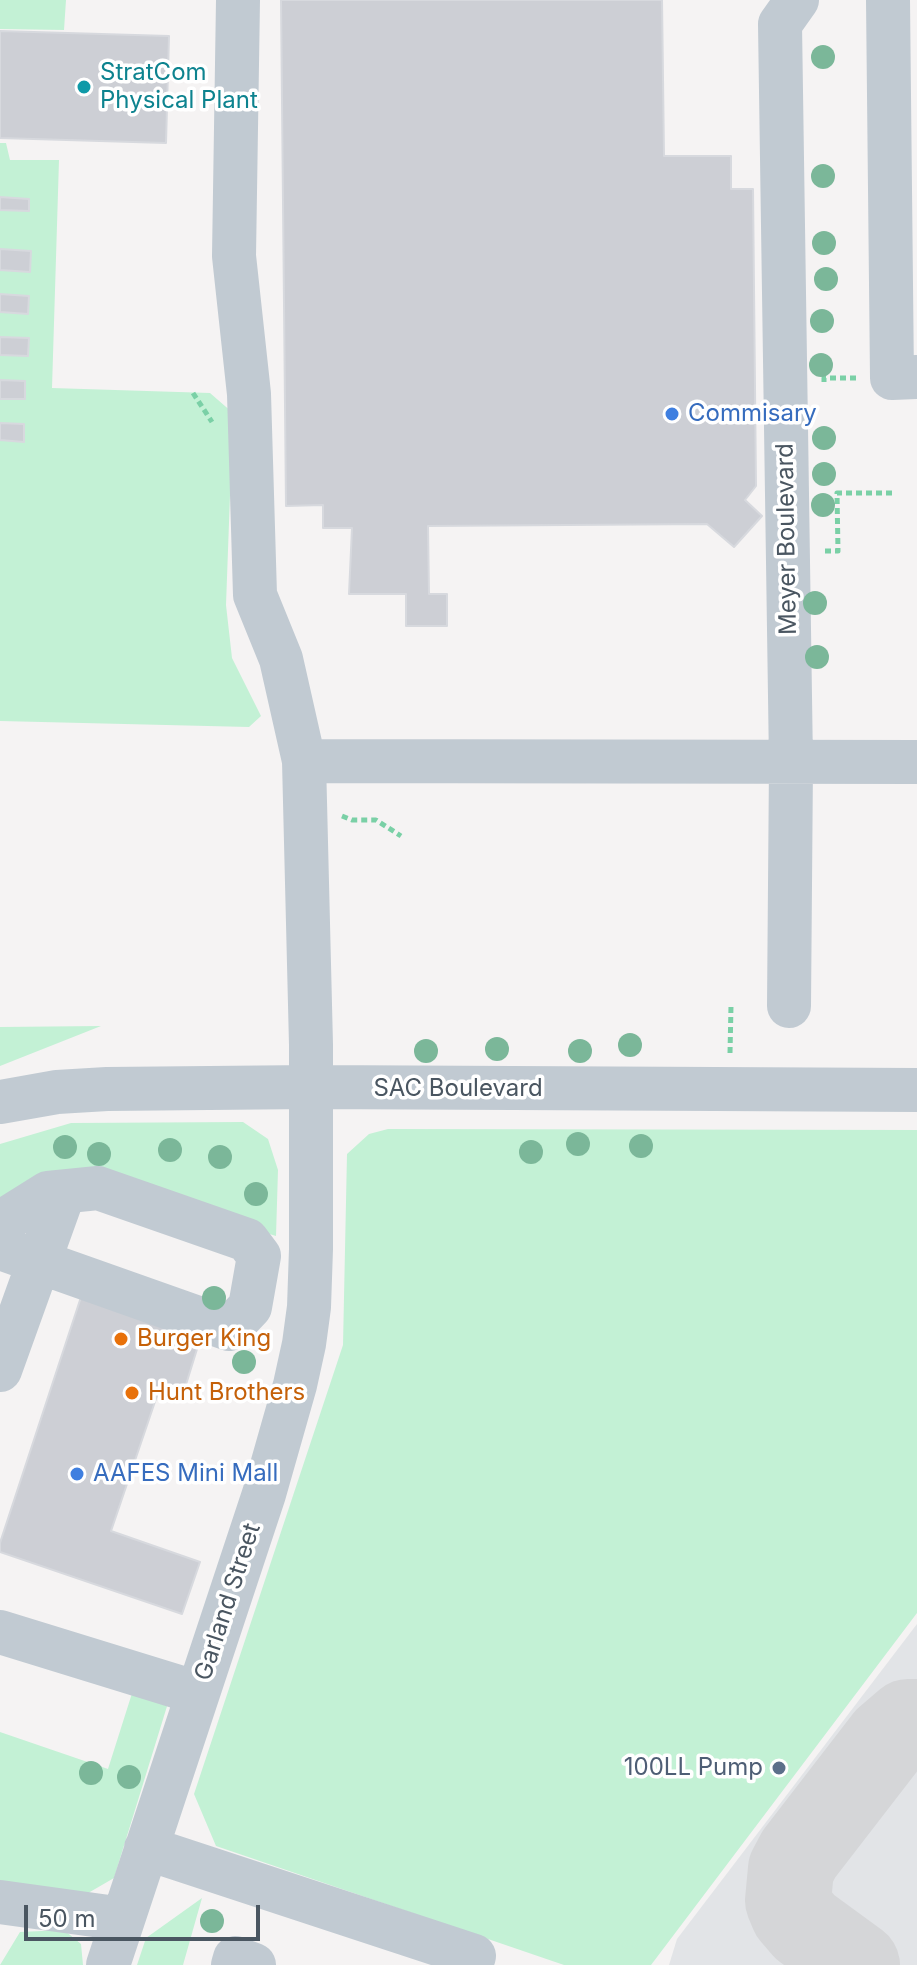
<!DOCTYPE html>
<style>
body{margin:0}
#map{position:relative;width:917px;height:1965px;overflow:hidden;background:#f5f3f3;font-family:Inter,sans-serif}
canvas{display:block}
.scale{position:absolute;left:24px;top:1905px;width:236px;height:36px;box-sizing:border-box;border:4px solid #4a5661;border-top:0;padding-left:10px;font-size:24px;line-height:28px;white-space:nowrap;color:#4a5661;-webkit-text-stroke:6px #fff;paint-order:stroke}
</style>
<div id="map">
<canvas width="917" height="1965"></canvas>
<div class="scale">50 m</div>
</div>
<script>
const context = document.querySelector('canvas').getContext('2d');
context.lineJoin = 'round';
function paint(path, color) { context.fillStyle = color; context.fill(path, 'evenodd'); }
const toPath = rows => new Path2D(rows.map(r => 'M' + r).join(''));
function stroke(path, color, width, dash) { context.strokeStyle = color; context.lineWidth = width; context.lineCap = dash ? 'butt' : 'round'; context.setLineDash(dash || []); context.stroke(path); }
function write(font, color, halo, rows, align = 'center') {
  context.font = font + ' Inter,sans-serif'; context.lineWidth = 7; context.setLineDash([]); context.textBaseline = 'middle'; context.strokeStyle = halo; context.fillStyle = color; for (const [text, x, y, turn = 0] of rows) {
    context.save(); context.translate(x, y); context.rotate((+turn || 0) * Math.PI / 180); context.textAlign = isNaN(turn) ? turn : align; if (halo) context.strokeText(text, 0, 0); context.fillText(text, 0, 0); context.restore();
  }
}
paint(toPath([
 [917,1624,917,1965,669,1965,677,1939]
]), '#e2e4e7');
paint(toPath([
 [0,0,66,0,64,30,0,29],
 [0,143,6,143,10,160,59,160,52,388,210,393,233,413,226,605,232,658,261,716,249,727,0,721],
 [101,1026,0,1066,0,1027],
 [243,1122,268,1139,278,1170,276,1236,80,1176,0,1201,0,1144,71,1123],
 [388,1129,917,1130,917,1613,651,1965,564,1965,216,1846,194,1794,343,1345,347,1154,369,1134],
 [134,1687,168,1703,114,1878,83,1896,0,1889,0,1732,108,1769],
 [202,1898,183,1965,137,1965,146,1938],
 [64,1930,81,1944,83,1965,0,1965,20,1932]
]), '#c3f1d5');
stroke(toPath([
 [857,1965,805,1927,793,1913,788,1901,791,1869,799,1854,887,1740,908,1722,917,1722]
]), '#d5d6d8', 86);
const building = toPath([
 [281,0,662,0,664,156,731,156,731,189,753,189,756,486,745,500,762,516,734,547,707,524,428,526,429,594,447,594,447,626,406,626,406,594,349,594,352,528,323,528,323,505,286,506,281,0],
 [0,31,169,36,166,143,0,138,0,31],
 [0,197,29,199,29,211,0,210,0,197],
 [0,249,31,251,30,272,0,270,0,249],
 [0,294,29,296,28,314,0,312,0,294],
 [0,337,29,338,28,356,0,355,0,337],
 [0,380,25,381,25,399,0,399,0,380],
 [0,423,24,424,24,442,0,440,0,423],
 [82,1294,202,1333,184,1391,161,1384,111,1531,200,1562,182,1614,0,1552,0,1543,82,1294]
]);
paint(building, '#cdcfd5');
stroke(building, '#d7d9de', 2);
stroke(toPath([
 [824,382,824,378,858,378],
 [193,393,212,422],
 [825,551,838,551,837,493,893,493],
 [342,816,352,820,376,820,401,836],
 [730,1053,731,1006]
]), '#7ad0a6', 5, [6, 4]);
stroke(toPath([
 [888,0,892,378,917,377],
 [304,761,917,762],
 [789,1006,791,763,780,24,797,0],
 [0,1102,57,1092,107,1089,311,1087,917,1090],
 [0,1223,48,1193,98,1188,247,1240,259,1256,250,1307,229,1329,0,1248],
 [0,1370,64,1192],
 [0,1632,198,1693],
 [146,1848,474,1956,471,1965],
 [0,1902,123,1919],
 [108,1965,264,1494,295,1385,304,1344,309,1307,311,1249,311,1045,304,761,281,659,255,595,249,394,234,256,238,0],
 [233,1965,235,1958,254,1965]
]), '#c1cad2', 44);
context.fillStyle = '#7bb799';
for (const [x, y] of [
 [823,57],
 [823,176],
 [824,243],
 [826,279],
 [822,321],
 [821,365],
 [824,438],
 [824,474],
 [823,505],
 [815,603],
 [817,657],
 [630,1045],
 [497,1049],
 [426,1051],
 [580,1051],
 [578,1144],
 [641,1146],
 [65,1147],
 [170,1150],
 [531,1152],
 [99,1154],
 [220,1157],
 [256,1194],
 [214,1298],
 [244,1362],
 [91,1773],
 [129,1777],
 [212,1921]
]) { context.beginPath(); context.arc(x, y, 12, 0, 2 * Math.PI); context.fill(); }
for (const [x, y, r, color] of [
 [84,87,8,"#0f9aa8"],
 [672,414,8,"#3f7fe0"],
 [121,1339,8,"#e8710a"],
 [132,1393,8,"#e8710a"],
 [77,1474,8,"#3f7fe0"],
 [779,1768,8,"#5c6f8a"]
]) { const dot = new Path2D(); dot.arc(x, y, r, 0, 2 * Math.PI); context.fillStyle = color; context.fill(dot); stroke(dot, '#fff', 3); }
write('24px', '#0d838f', '#fff', [
 ["StratCom",100,73],
 ["Physical Plant",100,101]
], 'left');
write('24px', '#366cbe', '#fff', [
 ["Commisary",688,414],
 ["AAFES Mini Mall",93,1474]
], 'left');
write('24px', '#4a5661', '#fff', [
 ["Meyer Boulevard",787,539,-91],
 ["SAC Boulevard",458,1089],
 ["Garland Street",228,1602,-72]
]);
write('24px', '#c56008', '#fff', [
 ["Burger King",137,1339],
 ["Hunt Brothers",148,1393]
], 'left');
write('24px', '#4e5e75', '#fff', [
 ["100LL Pump",763,1768]
], 'right');
</script>
